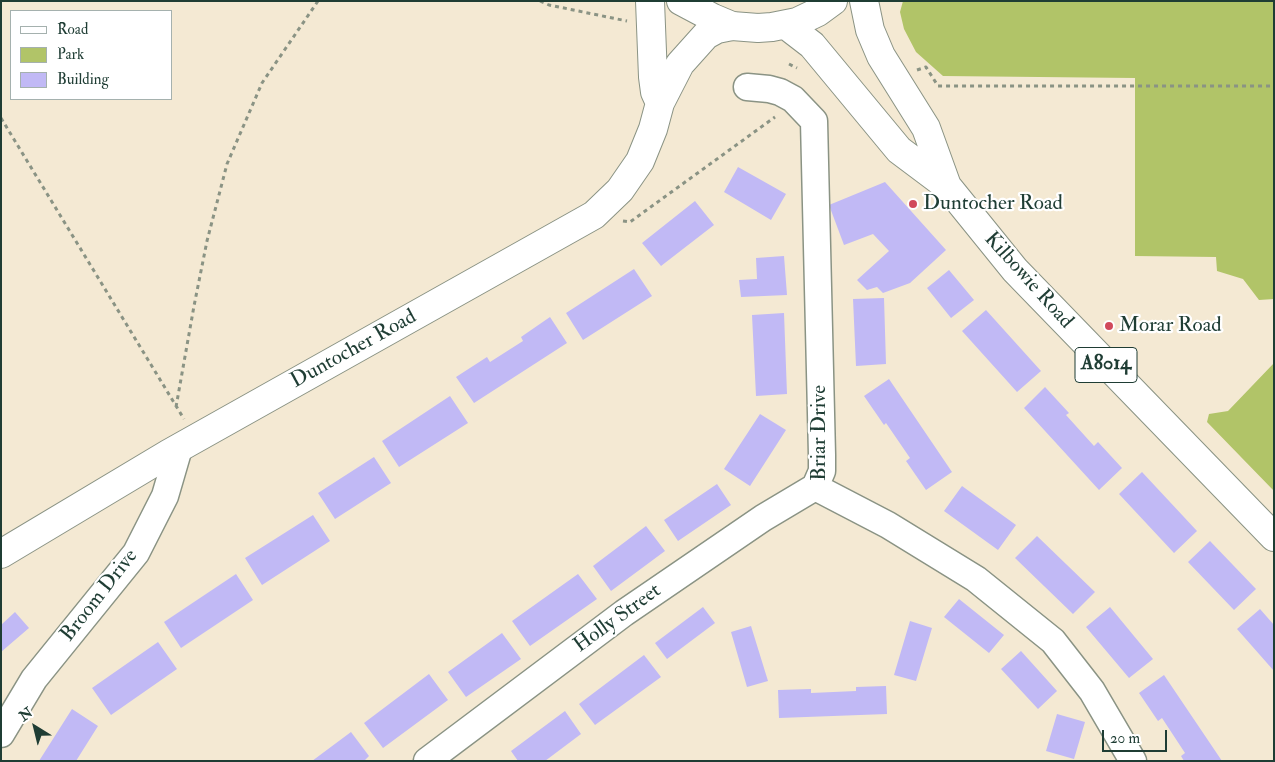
<!DOCTYPE html>
<style>
body{margin:0}
#map{position:relative;width:1275px;height:762px;overflow:hidden;background:#f4e9d3;font-family:"IM FELL Double Pica",serif}
canvas{display:block}
.frame{position:absolute;inset:0;border:2px solid #1f3d34;pointer-events:none}
.legend{position:absolute;left:10px;top:10px;width:162px;height:90px;box-sizing:border-box;background:#fff;border:1px solid #a5b1ae;margin:0;padding:6px 9px;list-style:none;font-size:15px;color:#1f3d34}
.legend li{display:flex;align-items:center;gap:10px;height:25px}
.legend b{width:25px;border:1px solid #a5b1ae}
.north{position:absolute;left:10px;top:702px;width:50px;height:50px;-webkit-text-stroke:4px #fff;paint-order:stroke;rotate:324deg;font-size:14px;font-weight:700;line-height:20px;text-align:center;color:#1f3d34}
.north::after{content:'';display:block;margin:auto;width:18px;height:22px;background:#1f3d34;clip-path:polygon(50% 0,100% 100%,50% 72%,0 100%)}
.scale{position:absolute;left:1102px;top:730px;width:65px;height:22px;box-sizing:border-box;border:2px solid #1f3d34;border-top:0;padding-left:6px;font-size:15px;line-height:18px;white-space:nowrap;color:#1f3d34;-webkit-text-stroke:4px #fff;paint-order:stroke}
</style>
<div id="map">
<canvas width="1275" height="762"></canvas>
<div class="frame"></div>
<ul class="legend">
<li><b style="height:6px;background:#fff"></b>Road</li>
<li><b style="height:14px;background:#b1c468"></b>Park</li>
<li><b style="height:14px;background:#c1b9f5"></b>Building</li>
</ul>
<div class="north">N</div>
<div class="scale">20 m</div>
</div>
<script>
const context = document.querySelector('canvas').getContext('2d');
context.lineJoin = 'round';
function paint(path, color) { context.fillStyle = color; context.fill(path, 'evenodd'); }
const toPath = rows => new Path2D(rows.map(r => 'M' + r).join(''));
function stroke(path, color, width, dash) { context.strokeStyle = color; context.lineWidth = width; context.lineCap = dash ? 'butt' : 'round'; context.setLineDash(dash || []); context.stroke(path); }
function write(font, color, halo, rows, align = 'center') {
  context.font = font + ' "IM FELL Double Pica",serif'; context.lineWidth = 4.5; context.setLineDash([]); context.textBaseline = 'middle'; context.strokeStyle = halo; context.fillStyle = color; for (const [text, x, y, turn = 0] of rows) {
    context.save(); context.translate(x, y); context.rotate((+turn || 0) * Math.PI / 180); context.textAlign = isNaN(turn) ? turn : align; if (halo) context.strokeText(text, 0, 0); context.fillText(text, 0, 0); context.restore();
  }
}
paint(toPath([
 [903,1,1274,1,1274,299,1259,300,1243,279,1217,271,1216,257,1135,256,1135,78,943,76,916,52,904,29,900,12],
 [1274,363,1274,491,1207,422,1209,414,1228,411]
]), '#b1c468');
paint(toPath([
 [738,167,786,194,771,220,724,192],
 [885,182,946,250,910,283,883,293,877,287,867,290,857,280,889,251,873,234,844,245,829,205],
 [695,201,714,225,661,266,642,243],
 [784,256,787,295,741,297,739,280,757,279,756,258],
 [634,269,652,296,583,340,566,313],
 [949,270,974,300,951,318,927,288],
 [884,298,886,364,856,366,853,299],
 [986,310,1041,371,1017,392,962,331],
 [784,313,787,394,756,396,752,315],
 [550,317,567,343,474,403,456,377,487,357,490,362,523,341,521,337],
 [889,379,952,472,926,490,906,461,910,458,886,423,884,425,864,396],
 [1045,387,1069,413,1066,415,1094,446,1098,442,1122,468,1099,490,1024,408],
 [450,396,468,423,399,467,382,441],
 [760,414,786,430,750,486,724,469],
 [374,457,391,483,335,519,318,493],
 [1142,472,1197,531,1174,553,1119,494],
 [717,484,731,505,678,541,664,520],
 [962,486,1016,525,998,550,944,511],
 [313,515,330,541,262,585,245,558],
 [646,526,665,551,611,591,593,566],
 [1037,536,1095,592,1073,614,1015,558],
 [1210,541,1256,589,1234,610,1188,562],
 [236,574,253,600,181,648,164,622],
 [578,574,597,599,530,646,512,621],
 [959,599,1004,635,989,653,944,617],
 [703,607,715,623,667,659,655,643],
 [1110,607,1153,659,1129,678,1086,627],
 [1260,609,1274,625,1274,671,1237,629],
 [15,612,29,628,1,652,1,625],
 [910,621,932,628,916,681,894,675],
 [751,626,768,681,747,687,731,632],
 [502,633,521,659,466,697,448,672],
 [158,642,177,669,111,715,92,688],
 [1021,651,1057,691,1038,709,1001,669],
 [644,655,661,677,595,725,579,704],
 [429,674,448,700,383,748,364,723],
 [1164,675,1222,761,1184,761,1181,756,1185,753,1162,718,1158,721,1139,693],
 [886,686,887,714,779,718,778,690,811,689,811,693,856,691,856,687],
 [72,709,98,726,76,761,39,761],
 [565,711,581,734,545,761,518,761,511,751],
 [1057,714,1085,722,1074,759,1046,751],
 [351,732,369,756,364,761,312,761]
]), '#c1b9f5');
const street = toPath([
 [747,87,769,89,780,92,793,99,814,121,822,455,822,471,815,487,888,525,976,579,1053,641,1092,691,1133,761],
 [1,734,34,679,136,553,165,496,179,448],
 [427,761,624,613,763,518,815,487]
]);
const secondary = toPath([
 [650,1,653,77,655,92,660,103],
 [1,554,168,454,594,215,620,190,640,161,653,129,660,103,680,64,706,35,717,29,732,26]
]);
const primary = toPath([
 [681,1,713,18,732,26,758,28,772,27,797,22,818,12,833,1],
 [864,1,870,30,881,56,926,128,947,186],
 [786,25,812,45,899,150,947,186,1015,270,1274,537]
]);
stroke(street, '#8a9384', 29);
stroke(secondary, '#8a9384', 30);
stroke(primary, '#8a9384', 30);
stroke(toPath([
 [540,1,549,5,627,21],
 [789,64,797,68],
 [917,70,926,67,938,86,1274,86],
 [1,118,184,419],
 [623,221,630,222,775,117],
 [176,407,194,306,207,241,227,164,262,83,318,1]
]), '#8a9384', 3, [4, 4]);
stroke(street, '#fff', 26);
stroke(secondary, '#fff', 28);
stroke(primary, '#fff', 28);
for (const [x, y, r, color] of [
 [913,204,5,"#d1495b"],
 [1109,326,5,"#d1495b"]
]) { const dot = new Path2D(); dot.arc(x, y, r, 0, 2 * Math.PI); context.fillStyle = color; context.fill(dot); stroke(dot, '#fff', 2); }
for (const [x, y, w] of [
 [1106,365,62]
]) { const box = new Path2D(); box.roundRect(x - w / 2, y - 17.5, w, 35, 4); context.fillStyle = '#fff'; context.fill(box); stroke(box, '#1f3d34', 1); }
write('bold 20px', '#1f3d34', null, [
 ["A8014",1106,365]
]);
write('21px', '#1f3d34', '#fff', [
 ["Duntocher Road",923,204],
 ["Morar Road",1119,326]
], 'left');
write('21px', '#1f3d34', '#fff', [
 ["Kilbowie Road",1028,281,48],
 ["Duntocher Road",354,350,-29],
 ["Briar Drive",820,433,-90],
 ["Broom Drive",100,596,-52],
 ["Holly Street",618,619,-36]
]);
</script>
